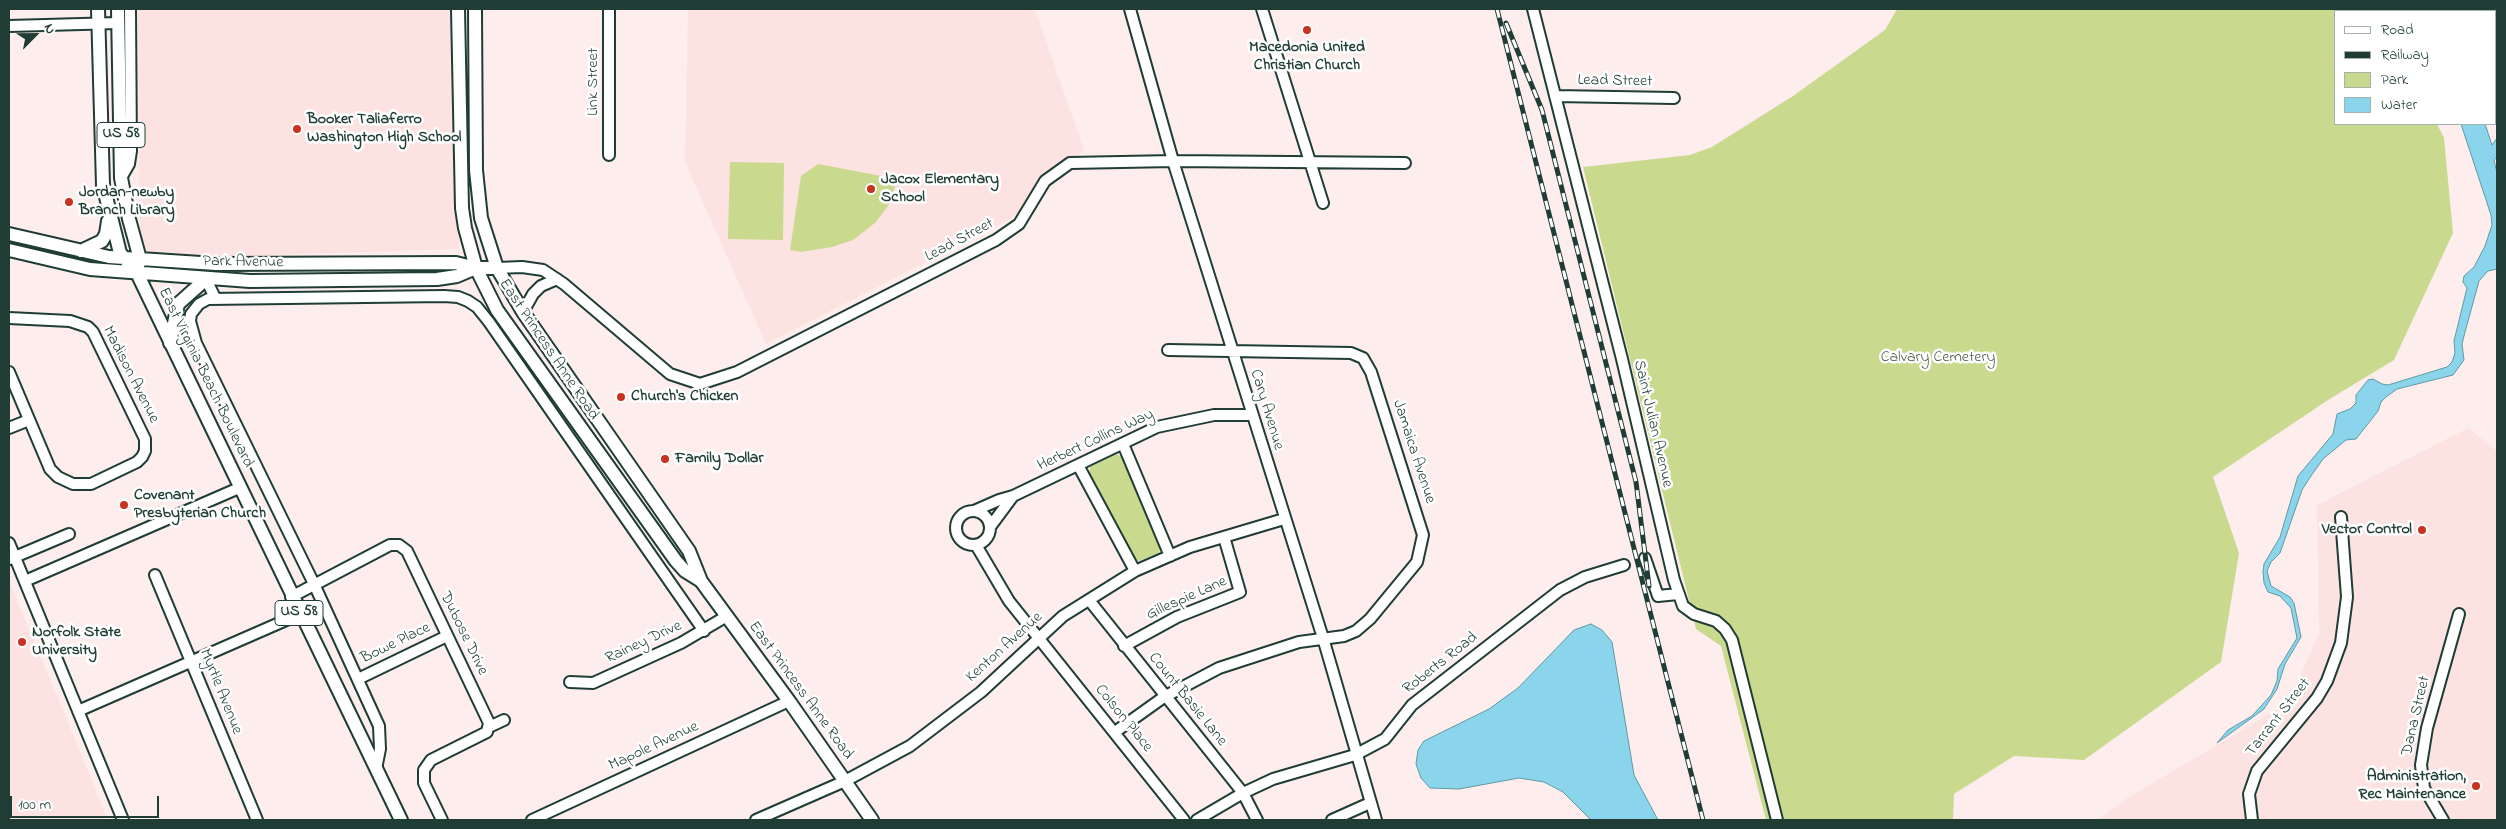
<!DOCTYPE html>
<style>
body{margin:0}
#map{position:relative;width:2506px;height:829px;overflow:hidden;background:#fdeeed;font-family:"Indie Flower",sans-serif}
canvas{display:block}
.frame{position:absolute;inset:0;border:10px solid #1f3d34;pointer-events:none}
.legend{position:absolute;left:2334px;top:10px;width:162px;height:115px;box-sizing:border-box;background:#fff;border:1px solid #a5b1ae;margin:0;padding:6px 9px;list-style:none;font-size:15px;color:#1f3d34}
.legend li{display:flex;align-items:center;gap:10px;height:25px}
.legend b{width:25px;border:1px solid #a5b1ae}
.north{position:absolute;left:10px;top:10px;width:50px;height:50px;-webkit-text-stroke:4px #fff;paint-order:stroke;rotate:67deg;font-size:14px;font-weight:700;line-height:20px;text-align:center;color:#1f3d34}
.north::after{content:'';display:block;margin:auto;width:18px;height:22px;background:#1f3d34;clip-path:polygon(50% 0,100% 100%,50% 72%,0 100%)}
.scale{position:absolute;left:10px;top:796px;width:149px;height:22px;box-sizing:border-box;border:2px solid #1f3d34;border-top:0;padding-left:6px;font-size:15px;line-height:18px;white-space:nowrap;color:#1f3d34;-webkit-text-stroke:4px #fff;paint-order:stroke}
</style>
<div id="map">
<canvas width="2506" height="829"></canvas>
<div class="frame"></div>
<ul class="legend">
<li><b style="height:6px;background:#fff"></b>Road</li>
<li><b style="height:6px;background:#1f3d34"></b>Railway</li>
<li><b style="height:14px;background:#c9d98d"></b>Park</li>
<li><b style="height:14px;background:#8bd5ec"></b>Water</li>
</ul>
<div class="north">N</div>
<div class="scale">100 m</div>
</div>
<script>
const context = document.querySelector('canvas').getContext('2d');
context.lineJoin = 'round';
function paint(path, color) { context.fillStyle = color; context.fill(path, 'evenodd'); }
const toPath = rows => new Path2D(rows.map(r => 'M' + r).join(''));
function stroke(path, color, width, dash) { context.strokeStyle = color; context.lineWidth = width; context.lineCap = dash ? 'butt' : 'round'; context.setLineDash(dash || []); context.stroke(path); }
function write(font, color, halo, rows, align = 'center') {
  context.font = font + ' "Indie Flower",sans-serif'; context.lineWidth = 5; context.setLineDash([]); context.textBaseline = 'middle'; context.strokeStyle = halo; context.fillStyle = color; for (const [text, x, y, turn = 0] of rows) {
    context.save(); context.translate(x, y); context.rotate((+turn || 0) * Math.PI / 180); context.textAlign = isNaN(turn) ? turn : align; if (halo) context.strokeText(text, 0, 0); context.fillText(text, 0, 0); context.restore();
  }
}
paint(toPath([
 [138,9,450,9,459,249,140,259],
 [688,9,1035,9,1084,150,1016,216,766,344,685,162],
 [2468,428,2497,451,2497,820,2098,820,2126,799,2289,702,2319,633,2317,505],
 [9,581,60,703,108,820,9,820]
]), '#fce2e1');
paint(toPath([
 [1897,9,2384,9,2385,11,2335,11,2335,124,2437,124,2444,138,2453,233,2394,360,2328,400,2213,477,2239,553,2221,662,2084,760,2014,756,1954,794,1953,820,1766,820,1721,646,1696,629,1583,167,1690,155,1712,147,1793,96,1885,30],
 [730,162,784,163,783,240,728,239],
 [818,164,897,179,890,203,876,222,853,240,832,247,801,252,790,250,801,176],
 [1117,454,1123,458,1161,545,1159,553,1139,561,1131,557,1089,475,1090,467]
]), '#c9d98d');
const water = toPath([
 [2461,124,2485,124,2492,145,2497,138,2497,157,2494,160,2497,173,2497,269,2488,271,2479,281,2465,332,2462,344,2464,360,2453,375,2397,389,2386,397,2381,402,2378,411,2356,439,2346,440,2323,459,2311,476,2302,490,2280,553,2271,562,2267,571,2271,586,2290,597,2294,603,2301,637,2285,664,2277,689,2264,709,2217,743,2228,730,2252,716,2271,695,2277,681,2278,669,2297,638,2291,608,2280,596,2268,592,2264,583,2263,572,2264,564,2280,537,2298,476,2333,434,2337,414,2350,409,2356,403,2356,395,2368,380,2373,379,2382,384,2388,385,2447,367,2452,362,2455,353,2454,341,2467,288,2463,282,2464,276,2474,267,2485,246,2492,225,2491,215,2461,124],
 [1591,624,1602,630,1612,642,1634,775,1658,820,1591,820,1563,792,1544,782,1519,778,1459,789,1430,788,1421,778,1416,764,1418,750,1424,741,1489,709,1518,688,1574,630,1591,624]
]);
paint(water, '#8bd5ec');
stroke(water, '#6098a2', 1);
const minor = toPath([
 [609,9,609,155],
 [1130,9,1173,161,1323,638,1376,820],
 [1262,9,1323,203],
 [1533,9,1622,359,1674,580,1683,606,1694,614,1716,621,1725,629,1732,640,1777,820],
 [9,26,118,23],
 [1555,96,1674,98],
 [121,178,129,164,131,151,130,9],
 [497,268,522,267,543,270,564,284,670,374,700,384,737,372,996,240,1019,224,1045,181,1070,163,1173,161,1405,163],
 [206,279,215,298],
 [523,312,533,294,541,286,557,279],
 [9,318,70,321,88,327,93,332,145,439,145,451,142,457,137,462,91,484,73,484,58,477,50,469,9,372],
 [9,428,29,420],
 [1123,444,1170,556],
 [1078,465,1135,571],
 [974,511,999,500,1013,496,1157,427,1214,415,1252,415],
 '956 528a17 17 0 1 1 34 0a17 17 0 1 1-34 0Z',
 [990,527,1013,496],
 [9,543,123,820],
 [976,545,1009,601,1184,820],
 [1645,558,1658,596,1678,594],
 [10,559,69,534],
 [155,575,257,820],
 [25,581,239,488],
 [291,597,390,545,399,545,407,551,489,723,487,732,431,760,424,770,424,783,442,820],
 [1089,600,1243,793,1257,820],
 [1124,646,1177,617,1240,592,1224,537],
 [358,679,447,636],
 [570,682,593,683,681,643,727,616],
 [78,711,300,614],
 [489,727,504,720],
 [1115,732,1164,697,1219,668,1299,642,1344,636,1356,631,1370,619,1417,562,1423,535,1371,372,1363,358,1351,353,1168,350],
 [376,769,380,749,379,726,314,584,196,343,190,321,191,314,199,304,208,299,444,296,458,297,468,301,477,307,489,322,704,631],
 [532,820,789,701],
 [756,820,845,781,910,746,981,692,1063,616,1135,571,1190,547,1284,519],
 [1197,820,1243,793,1273,779,1355,755,1385,739,1412,705,1560,590,1585,577,1624,565],
 [1332,820,1370,803],
 [2252,820,2249,794,2257,771,2317,698,2327,681,2341,643,2347,597,2341,517],
 [2443,820,2424,788,2421,765,2427,728,2459,614]
]);
const major = toPath([
 [98,9,103,185,120,253,137,273,401,820],
 [118,9,121,178,129,219,140,259,138,266],
 [458,9,462,208,465,228,476,268,497,310,676,561,685,571,701,581],
 [475,9,476,170,481,218,497,268,523,312,689,551,701,581,789,701,872,820],
 [9,234,109,257,216,264,456,263,476,268,497,268],
 [9,250,90,269,250,281,437,279,457,276,476,268],
 [81,251,102,241,106,234,108,221],
 [170,343,178,304,206,279]
]);
stroke(minor, '#1f3d34', 14);
stroke(major, '#1f3d34', 16);
stroke(minor, '#fff', 10);
stroke(major, '#fff', 12);
const rail = toPath([
 [1497,9,1703,820],
 [1506,23,1542,110,1568,213,1636,482,1649,586]
]);
stroke(rail, '#1f3d34', 5);
stroke(rail, '#fff', 3, [9]);
for (const [x, y, r, color] of [
 [1307,30,5,"#c8321e"],
 [297,129,5,"#c8321e"],
 [871,189,5,"#c8321e"],
 [69,202,5,"#c8321e"],
 [621,397,5,"#c8321e"],
 [665,459,5,"#c8321e"],
 [124,505,5,"#c8321e"],
 [2422,530,5,"#c8321e"],
 [22,642,5,"#c8321e"],
 [2476,786,5,"#c8321e"]
]) { const dot = new Path2D(); dot.arc(x, y, r, 0, 2 * Math.PI); context.fillStyle = color; context.fill(dot); stroke(dot, '#fff', 2); }
for (const [x, y, w] of [
 [121,135,48],
 [299,613,48]
]) { const box = new Path2D(); box.roundRect(x - w / 2, y - 12.5, w, 25, 4); context.fillStyle = '#fff'; context.fill(box); stroke(box, '#1f3d34', 1); }
write('bold 15px', '#1f3d34', null, [
 ["US 58",121,135],
 ["US 58",299,613]
]);
write('bold 16px', '#1f3d34', '#fff', [
 ["Macedonia United",1307,48,"center"],
 ["Christian Church",1307,66,"center"],
 ["Booker Taliaferro",307,120],
 ["Washington High School",307,138],
 ["Jacox Elementary",881,180],
 ["School",881,198],
 ["Jordan-newby",79,193],
 ["Branch Library",79,211],
 ["Church's Chicken",631,397],
 ["Family Dollar",675,459],
 ["Covenant",134,496],
 ["Presbyterian Church",134,514],
 ["Vector Control",2412,530,"right"],
 ["Norfolk State",32,633],
 ["University",32,651],
 ["Administration,",2466,777,"right"],
 ["Rec Maintenance",2466,795,"right"]
], 'left');
write('16px', '#1f3d34', '#fff', [
 ["Link Street",594,82,-90],
 ["Lead Street",1615,82,1],
 ["Lead Street",960,241,-28],
 ["Park Avenue",243,263,1],
 ["East Princess Anne Road",548,350,56],
 ["Madison Avenue",130,375,63],
 ["East Virginia Beach Boulevard",205,378,64],
 ["Cary Avenue",1266,410,73],
 ["Saint Julian Avenue",1652,424,77],
 ["Herbert Collins Way",1096,441,-25],
 ["Jamaica Avenue",1413,452,72],
 ["Gillespie Lane",1187,599,-24],
 ["Dubose Drive",463,634,64],
 ["Rainey Drive",644,643,-25],
 ["Bowe Place",396,644,-26],
 ["Kenton Avenue",1005,648,-42],
 ["Roberts Road",1441,664,-38],
 ["East Princess Anne Road",800,691,54],
 ["Myrtle Avenue",220,692,68],
 ["Count Basie Lane",1187,700,51],
 ["Dana Street",2417,716,-77],
 ["Tarrant Street",2279,718,-52],
 ["Colson Place",1123,719,51],
 ["Mapole Avenue",654,747,-25]
]);
write('16px', '#4a644a', '#fff', [
 ["Calvary Cemetery",1938,358]
]);
</script>
